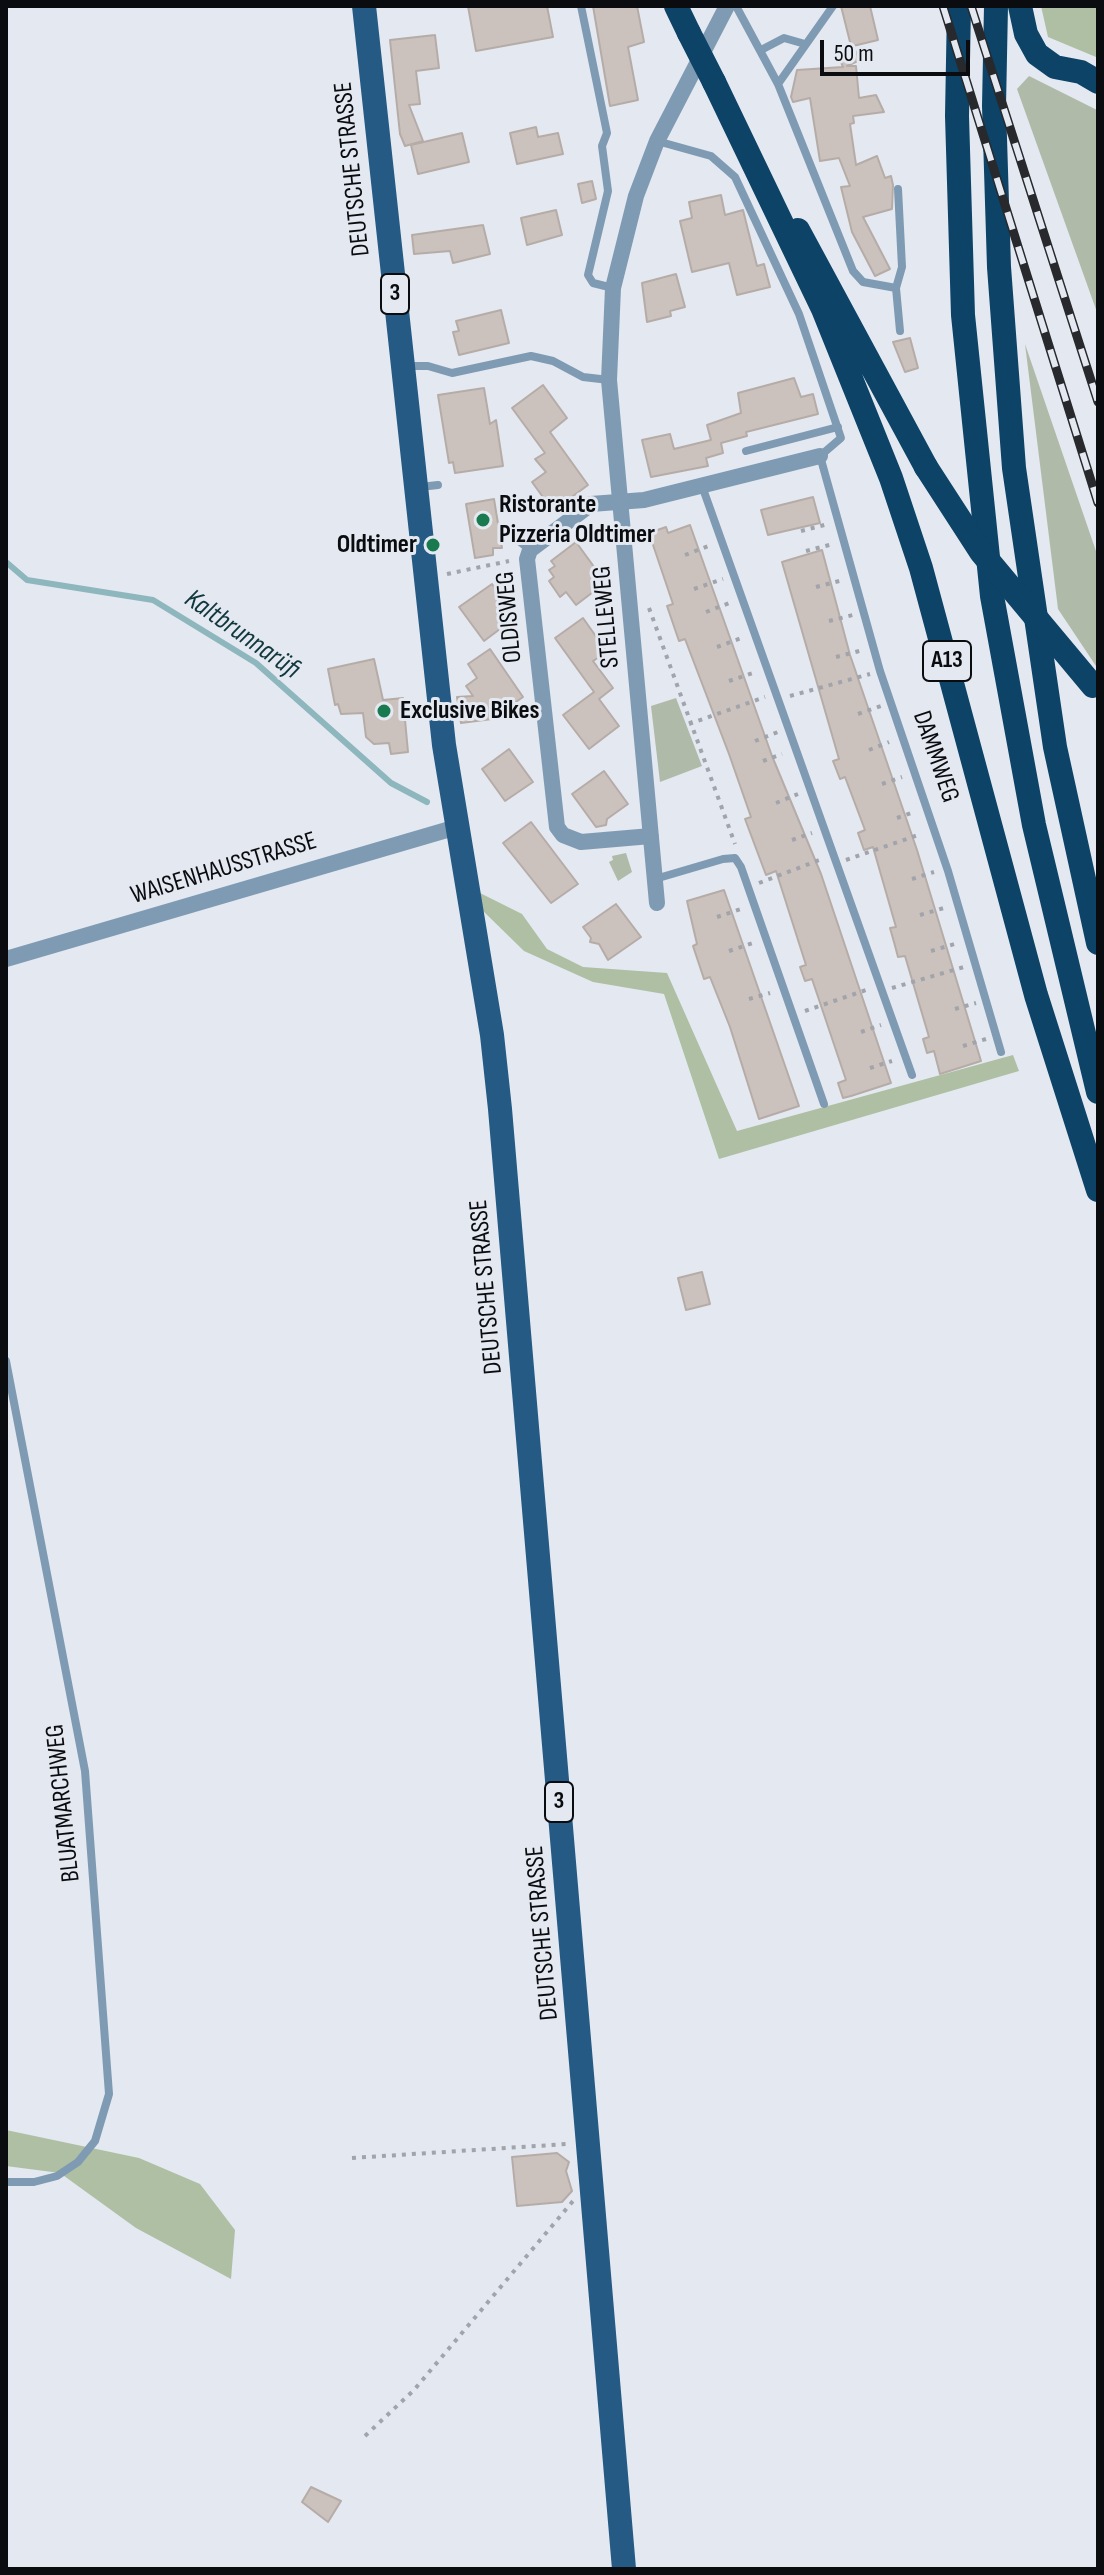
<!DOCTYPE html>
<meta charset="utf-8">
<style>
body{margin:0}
#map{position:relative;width:1104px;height:2575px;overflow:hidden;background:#e4e8f1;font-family:"Sofia Sans Condensed",sans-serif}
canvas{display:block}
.frame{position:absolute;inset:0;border:8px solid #0b0c0f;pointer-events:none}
.scale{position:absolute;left:820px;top:40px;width:150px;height:36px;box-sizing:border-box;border:4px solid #0b0c0f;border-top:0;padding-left:10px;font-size:24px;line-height:28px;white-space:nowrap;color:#0b0c0f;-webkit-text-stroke:6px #e4e8f1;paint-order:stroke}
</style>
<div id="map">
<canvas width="1104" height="2575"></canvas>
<div class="frame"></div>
<div class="scale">50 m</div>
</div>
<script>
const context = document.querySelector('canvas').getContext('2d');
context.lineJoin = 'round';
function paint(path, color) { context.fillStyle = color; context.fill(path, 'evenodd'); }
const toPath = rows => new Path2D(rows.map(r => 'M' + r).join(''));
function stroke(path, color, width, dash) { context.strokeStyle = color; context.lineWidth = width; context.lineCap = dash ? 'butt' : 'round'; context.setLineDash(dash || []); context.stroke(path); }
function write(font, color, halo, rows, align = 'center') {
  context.font = font + ' "Sofia Sans Condensed",sans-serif'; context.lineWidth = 6; context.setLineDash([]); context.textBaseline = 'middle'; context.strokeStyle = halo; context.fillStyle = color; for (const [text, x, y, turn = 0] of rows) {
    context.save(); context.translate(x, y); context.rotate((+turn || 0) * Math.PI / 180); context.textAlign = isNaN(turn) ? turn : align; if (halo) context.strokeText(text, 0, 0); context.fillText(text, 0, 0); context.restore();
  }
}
paint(toPath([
 [1029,76,1097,110,1098,315,1017,89],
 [1025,344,1098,557,1098,669,1058,609],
 [676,698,702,766,660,782,651,706],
 [626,853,632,872,618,881,609,862,613,860,612,856]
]), '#b0baa9');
paint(toPath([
 [1041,6,1098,6,1096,57,1048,37],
 [478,892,522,914,547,949,583,967,667,973,737,1131,1013,1055,1019,1071,719,1159,664,994,593,982,524,951,480,908],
 [6,2130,139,2158,200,2184,235,2230,231,2279,136,2228,60,2173,6,2166]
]), '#aebfa3');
stroke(toPath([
 [6,562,27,580,153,600,256,663,391,783,427,802]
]), '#8eb6bd', 6);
const building = toPath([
 [468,6,547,6,553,37,476,51,468,6],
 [593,6,637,6,644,42,628,47,638,100,610,106,593,6],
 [841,6,870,6,878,40,853,46,860,60,847,66,856,66,859,98,876,95,884,112,853,116,854,123,850,124,856,165,877,156,885,178,891,176,893,185,892,209,863,217,890,269,875,276,852,232,841,187,850,186,839,158,820,161,810,98,793,102,791,97,797,70,843,67,837,53,851,46,841,6],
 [435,35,439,68,416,71,420,104,409,105,423,141,405,146,400,134,390,40,435,35],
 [536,127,538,137,558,133,563,154,517,164,510,133,536,127],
 [462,133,469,162,418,174,411,145,462,133],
 [592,181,596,199,582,203,578,184,592,181],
 [721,195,725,215,743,210,757,266,764,264,770,287,737,295,729,263,692,272,680,221,692,218,689,202,721,195],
 [556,210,562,235,527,245,521,218,556,210],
 [483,225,490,254,453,263,450,251,414,254,412,235,483,225],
 [676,274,685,307,670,311,671,316,647,322,642,283,676,274],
 [501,310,509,343,459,355,453,332,459,331,456,321,501,310],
 [910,338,918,368,905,372,893,342,910,338],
 [794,378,801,397,813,394,818,414,746,432,747,436,721,443,723,453,706,458,708,466,651,477,642,440,670,434,674,449,711,440,707,425,741,413,738,393,794,378],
 [543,385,567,418,550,432,588,485,553,511,532,482,546,472,535,459,545,453,512,408,543,385],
 [484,388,490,424,496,420,503,466,455,473,453,462,449,463,438,395,484,388],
 [813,497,820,523,768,535,761,510,813,497],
 [494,499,502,548,493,548,493,555,475,558,466,504,494,499],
 [690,525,772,756,821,874,891,1083,851,1096,843,1098,838,1083,846,1080,812,979,805,981,800,967,806,965,776,871,766,875,745,819,751,817,729,754,685,639,679,641,667,606,673,604,649,533,666,527,668,533,690,525],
 [576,542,600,575,592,581,597,589,576,605,566,592,560,597,549,581,554,577,549,570,555,566,551,561,576,542],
 [822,550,850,655,917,850,981,1061,940,1074,934,1051,927,1053,923,1039,929,1037,905,956,898,957,894,942,890,928,896,927,873,847,864,850,858,833,865,830,845,777,840,779,833,761,839,759,782,562,822,550],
 [492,584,516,617,484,641,459,607,492,584],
 [583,618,607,652,593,661,613,688,599,699,619,726,589,749,563,715,594,692,555,638,583,618],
 [490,649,523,697,492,719,461,723,457,697,473,696,466,686,477,678,468,664,490,649],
 [374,659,383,700,403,698,408,752,391,754,389,743,374,744,366,737,363,713,341,714,338,704,335,705,328,669,374,659],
 [509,749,533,782,505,801,482,769,509,749],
 [604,771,628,804,607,819,606,825,596,827,572,794,604,771],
 [531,822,578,884,551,903,503,843,531,822],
 [724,890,799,1106,759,1119,730,1027,710,977,704,979,693,946,697,944,687,901,724,890],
 [616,904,641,937,608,960,599,944,590,942,591,938,583,927,616,904],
 [702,1272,710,1304,686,1310,678,1278,702,1272],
 [557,2153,569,2162,566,2171,572,2191,562,2202,517,2206,512,2157,557,2153],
 [311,2487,341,2501,328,2522,302,2502,311,2487]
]);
paint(building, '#ccc2bd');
stroke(building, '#b6aca7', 2);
stroke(toPath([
 [801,531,828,524],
 [806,551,833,544],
 [685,555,711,545],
 [447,574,509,561],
 [816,587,843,580],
 [694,589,723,579],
 [649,608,735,844],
 [706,612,732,602],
 [829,621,853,615],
 [717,647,744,637],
 [836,657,863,650],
 [729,681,756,672],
 [790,696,870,674],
 [858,714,881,706],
 [689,724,765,697],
 [755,741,778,732],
 [869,750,889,742],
 [763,761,782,754],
 [882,784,902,777],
 [776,803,798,794],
 [897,818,914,812],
 [792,840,812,833],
 [846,860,921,834],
 [912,879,934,872],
 [759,883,822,859],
 [920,915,944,908],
 [717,917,741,909],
 [729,951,753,943],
 [931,951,958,943],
 [892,988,964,967],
 [749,999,770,993],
 [955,1009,976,1003],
 [805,1011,869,989],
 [861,1032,881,1025],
 [963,1046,986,1039],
 [870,1068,892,1061],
 [352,2158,567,2144],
 [365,2436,414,2390,573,2201]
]), '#a1a4ab', 4, [4, 6]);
stroke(toPath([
 [581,6,607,133,602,146,608,191,588,275,593,283,613,288],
 [736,6,778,84,853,271,863,282,896,288],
 [761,50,784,38,805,44],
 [778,84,833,6],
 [657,141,711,156,735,177,799,314,841,438,820,456,880,671,948,871,1001,1052],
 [898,189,902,267,896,288,900,331],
 [406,366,428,366,452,373,531,356,553,361,583,377,609,380],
 [746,451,838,427],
 [702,486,912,1075],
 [420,487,438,485],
 [504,529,530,550],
 [655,879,723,859,735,858,741,867,824,1104],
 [6,1361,85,1771,109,2094,95,2141,78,2162,57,2176,34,2182,6,2182]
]), '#7f9bb3', 8);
stroke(toPath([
 [651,836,581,842,563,835,557,827,527,559,530,550,591,504,644,500,820,456],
 [657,903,609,380,613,288,636,196,657,141,727,6],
 [6,959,457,827]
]), '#7f9bb3', 16);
stroke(toPath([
 [364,6,444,745,492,1035,500,1109,624,2569]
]), '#245a83', 24);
stroke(toPath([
 [676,6,689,33],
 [959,6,957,116,963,315,992,596,1034,825,1098,1092],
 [996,6,994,106,999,267,1014,468,1055,747,1098,943],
 [1020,6,1026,34,1037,54,1055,67,1081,72,1098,82],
 [714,82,823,309,891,478,921,568,1036,995,1098,1190],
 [798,230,926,467]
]), '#0c4367', 24);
const rail = toPath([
 [943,6,1098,503],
 [971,6,1098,402]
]);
stroke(rail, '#27292d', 9);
stroke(rail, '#e4e8f1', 6, [18]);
stroke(toPath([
 [689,33,714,82],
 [926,467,981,552,1093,686]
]), '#0c4367', 24);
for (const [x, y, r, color] of [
 [483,520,8,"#19794f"],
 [433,545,8,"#19794f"],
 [384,711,8,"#19794f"]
]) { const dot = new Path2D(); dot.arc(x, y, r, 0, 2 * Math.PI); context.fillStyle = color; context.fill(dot); stroke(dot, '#e4e8f1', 3); }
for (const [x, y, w] of [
 [395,294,28],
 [947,661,48],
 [559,1802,28]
]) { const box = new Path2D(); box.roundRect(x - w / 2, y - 20, w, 40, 6); context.fillStyle = '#e4e8f1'; context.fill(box); stroke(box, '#0b0c0f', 2); }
write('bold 24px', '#0b0c0f', null, [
 ["3",395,294],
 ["A13",947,661],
 ["3",559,1802]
]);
write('26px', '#0b0c0f', '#e4e8f1', [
 ["DEUTSCHE STRASSE",353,169,-96],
 ["OLDISWEG",510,617,-95],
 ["STELLEWEG",607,617,-95],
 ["DAMMWEG",935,757,71],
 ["WAISENHAUSSTRASSE",224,869,-17],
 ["DEUTSCHE STRASSE",487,1287,-95],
 ["BLUATMARCHWEG",64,1803,-96],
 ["DEUTSCHE STRASSE",543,1933,-95]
]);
write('bold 26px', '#0b0c0f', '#e4e8f1', [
 ["Ristorante",499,505],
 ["Pizzeria Oldtimer",499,535],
 ["Oldtimer",417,545,"right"],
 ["Exclusive Bikes",400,711]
], 'left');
write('italic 28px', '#10373d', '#e4e8f1', [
 ["Kaltbrunnarüfi",242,635,35]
]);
</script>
